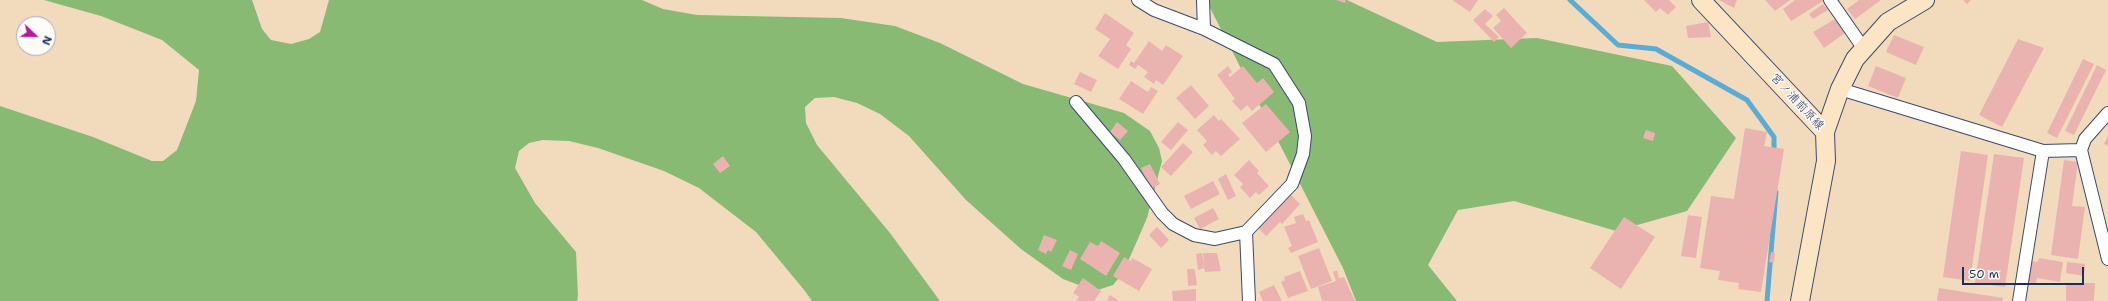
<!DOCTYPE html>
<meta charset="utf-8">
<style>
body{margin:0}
#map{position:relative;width:2108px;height:301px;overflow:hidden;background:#f2dbbc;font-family:"Shantell Sans",sans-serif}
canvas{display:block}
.north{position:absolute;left:16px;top:16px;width:40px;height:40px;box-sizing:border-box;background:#fdfcf7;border:1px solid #a3aaba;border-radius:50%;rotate:112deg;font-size:11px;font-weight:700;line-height:16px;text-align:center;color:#1b2f5e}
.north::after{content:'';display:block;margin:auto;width:14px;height:18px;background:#b5179e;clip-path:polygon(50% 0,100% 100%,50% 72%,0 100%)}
.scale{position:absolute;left:1962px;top:267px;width:122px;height:18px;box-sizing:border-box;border:2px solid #1b2f5e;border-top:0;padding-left:5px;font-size:12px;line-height:14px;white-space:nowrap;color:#1b2f5e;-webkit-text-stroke:3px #fdfcf7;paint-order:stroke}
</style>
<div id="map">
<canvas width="2108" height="301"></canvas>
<div class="north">N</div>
<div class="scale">50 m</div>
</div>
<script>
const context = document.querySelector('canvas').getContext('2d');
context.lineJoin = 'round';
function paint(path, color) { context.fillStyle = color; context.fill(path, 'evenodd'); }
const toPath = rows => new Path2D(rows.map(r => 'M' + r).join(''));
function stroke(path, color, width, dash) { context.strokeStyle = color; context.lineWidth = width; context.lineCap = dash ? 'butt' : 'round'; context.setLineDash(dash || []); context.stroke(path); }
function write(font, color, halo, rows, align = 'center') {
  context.font = font + ' "Shantell Sans","Klee One",sans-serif'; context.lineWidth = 3; context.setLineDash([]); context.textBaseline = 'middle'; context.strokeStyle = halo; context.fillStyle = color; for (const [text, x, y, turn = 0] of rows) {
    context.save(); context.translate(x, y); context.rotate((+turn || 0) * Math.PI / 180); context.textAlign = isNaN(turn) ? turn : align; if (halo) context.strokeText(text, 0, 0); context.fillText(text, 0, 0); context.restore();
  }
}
paint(toPath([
 [44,0,252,0,262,29,271,40,291,44,309,39,320,32,329,0,642,0,663,9,697,15,841,18,895,26,940,43,1023,84,1124,113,1150,131,1159,148,1162,161,1147,218,1123,273,1113,285,1095,291,1063,279,1021,249,966,200,909,136,880,114,857,103,834,97,815,98,805,107,806,123,817,145,890,233,940,301,812,301,805,291,756,232,699,188,664,171,598,148,569,141,543,140,529,143,519,151,515,168,535,203,576,252,578,296,577,301,0,301,0,106,93,137,152,161,163,161,177,150,196,101,199,70,162,40,101,16],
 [1206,0,1347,0,1437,42,1537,38,1672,66,1736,138,1687,211,1616,231,1514,201,1458,210,1428,265,1457,301,1356,301,1343,268]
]), '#88ba74');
stroke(toPath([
 [1570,0,1618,45,1656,49,1747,100,1774,137,1774,154],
 [1767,301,1776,192]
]), '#5aacd5', 5);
paint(toPath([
 [1336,0,1346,0,1345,3],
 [1452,0,1478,0,1470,12],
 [1644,0,1669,0,1676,7,1668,15,1660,8,1656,12],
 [1719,0,1737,0,1734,8],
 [1765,0,1790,0,1775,11],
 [1795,0,1825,0,1791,21,1783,9],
 [1859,0,1881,0,1855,19,1847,9],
 [1963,0,1971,0,1967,4],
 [1823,4,1828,10,1813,19,1809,14],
 [1504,8,1527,33,1511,48,1493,28,1501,21,1496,15],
 [1485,9,1493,16,1485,24,1499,37,1494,42,1473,20],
 [1105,13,1134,33,1126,45,1131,49,1118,69,1098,56,1110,39,1095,29],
 [1835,19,1845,33,1824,48,1813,32],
 [1708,22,1711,37,1688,38,1686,26],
 [1894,35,1924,47,1916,65,1886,52],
 [2018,39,2044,48,2002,127,1979,115],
 [1149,41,1162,51,1166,45,1183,56,1163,85,1156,80,1154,84,1144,77,1148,72,1138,65,1135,69,1129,65,1131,61,1134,63],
 [2083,59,2094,64,2057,138,2047,133],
 [2097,65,2106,70,2074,135,2065,131],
 [1228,66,1232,72,1228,75,1230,77,1243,66,1257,83,1263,78,1274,92,1252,111,1247,105,1241,111,1232,101,1235,99,1217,75],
 [1876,66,1906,78,1898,98,1868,86],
 [1080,72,1097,80,1091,92,1074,84],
 [1131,81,1148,92,1151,87,1158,91,1143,114,1119,99],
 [1191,85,1209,106,1195,119,1176,98],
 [1266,104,1290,132,1266,152,1242,123],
 [1214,115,1219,121,1221,119,1240,139,1221,156,1216,151,1212,155,1203,145,1207,141,1197,130],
 [1117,122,1128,131,1120,140,1110,132],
 [1178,122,1188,130,1171,150,1161,142],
 [1745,128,1767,132,1764,146,1784,149,1761,292,1738,289,1739,283,1718,280,1720,271,1700,268,1711,196,1734,199],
 [1646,130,1655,133,1653,141,1643,138],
 [2108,135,2108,146,2104,144],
 [1183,143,1193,152,1171,176,1161,167],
 [1961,151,1988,155,1970,281,1943,277],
 [1994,154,2024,158,2005,287,1975,283],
 [723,156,730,166,720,173,713,164],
 [1249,160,1259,171,1257,173,1269,186,1259,195,1256,192,1250,198,1240,187,1243,184,1234,175],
 [2064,160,2078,162,2072,206,2085,207,2078,259,2051,255],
 [1150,164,1160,184,1151,189,1141,168],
 [1226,174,1236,196,1228,200,1218,179],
 [1213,181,1220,194,1191,209,1184,196],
 [1291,195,1300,204,1282,224,1280,222,1266,236,1258,228],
 [1213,208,1219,219,1200,229,1194,218],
 [1303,214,1306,221,1309,220,1318,242,1291,253,1288,248,1292,246,1284,227,1296,223,1294,217],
 [1688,215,1702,217,1696,258,1681,256],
 [1624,217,1655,237,1621,289,1590,268],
 [1157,227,1169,240,1161,248,1149,235],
 [1044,235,1057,240,1051,252,1048,250,1046,254,1038,250],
 [1101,241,1120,253,1106,276,1080,259,1090,242,1098,246],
 [1319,248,1332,281,1311,289,1298,256],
 [1070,250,1078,254,1071,270,1062,266],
 [1771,252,1775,253,1774,263,1769,262],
 [1202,253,1204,265,1203,253,1217,253,1221,271,1205,272,1204,268,1198,270,1196,254],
 [1124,257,1131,261,1132,258,1152,269,1139,291,1113,276],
 [2039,258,2063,262,2060,282,2037,278,2036,284,2028,282,2031,261,2038,262],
 [2067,262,2085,264,2084,276,2066,273],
 [1187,269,1194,269,1195,271,1197,285,1188,286],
 [1337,270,1339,278,1344,277,1355,301,1322,301,1318,287,1336,281,1333,272],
 [1300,271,1308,291,1288,298,1281,282,1285,280,1284,277],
 [1083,278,1101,291,1094,301,1076,301,1079,297,1073,293],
 [2066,283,2095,283,2094,301,2066,301],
 [1274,285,1282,301,1263,301,1259,292],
 [1939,288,2003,298,2002,301,1937,301],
 [1196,289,1196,301,1173,301,1172,291],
 [1110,295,1119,301,1107,301]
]), '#eab3b0');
const street = toPath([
 [1138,0,1154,10,1204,29],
 [1830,0,1864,49],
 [1840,89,2043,151,2081,150],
 [1076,102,1124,159,1162,213,1173,224,1194,235,1215,239,1246,232,1292,184,1303,154,1305,136,1299,103,1274,64,1204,29,1203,0],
 [2108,113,2085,139,2081,150,2108,259],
 [1246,232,1249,301],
 [2019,301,2043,151]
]);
const secondary = toPath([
 [1701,0,1825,132,1826,161,1800,301],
 [1825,132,1840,89,1855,59,1888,22,1925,0]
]);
stroke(street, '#3b496c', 14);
stroke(secondary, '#3b496c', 20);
stroke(street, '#fff', 12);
stroke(secondary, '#fce5c4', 18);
write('12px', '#1b2f5e', '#fdfcf7', [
 ["宮ノ浦前原線",1797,102,47]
]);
</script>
